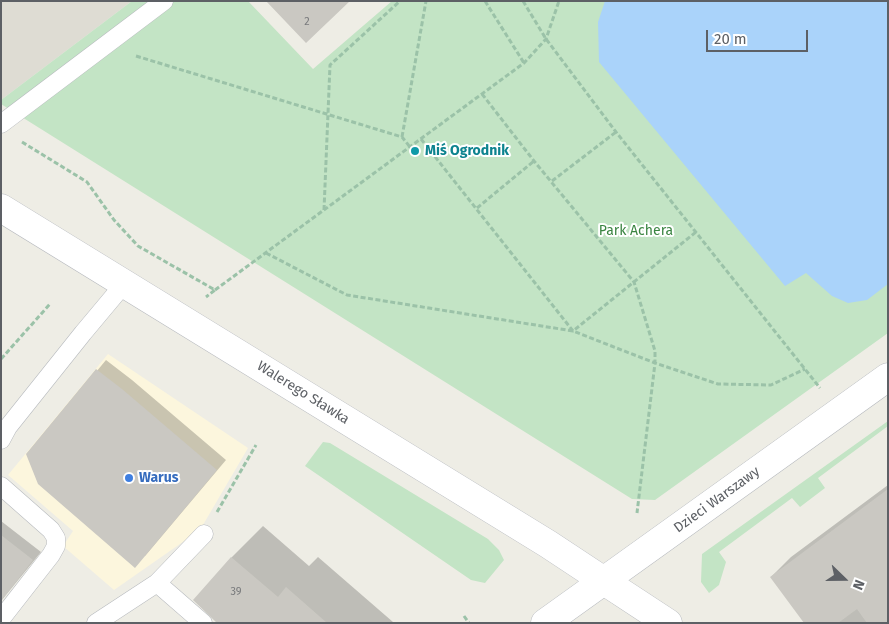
<!DOCTYPE html>
<meta charset="utf-8">
<style>
body{margin:0}
#map{position:relative;width:889px;height:624px;overflow:hidden;background:#eeede5;font-family:"Fira Sans",sans-serif}
canvas{display:block}
.frame{position:absolute;inset:0;border:2px solid #5d6065;pointer-events:none}
.north{position:absolute;left:819px;top:554px;width:50px;height:50px;-webkit-text-stroke:4px #fff;paint-order:stroke;rotate:112deg;font-size:14px;font-weight:700;line-height:20px;text-align:center;color:#5d6065}
.north::after{content:'';display:block;margin:auto;width:18px;height:22px;background:#5d6065;clip-path:polygon(50% 0,100% 100%,50% 72%,0 100%)}
.scale{position:absolute;left:706px;top:30px;width:102px;height:22px;box-sizing:border-box;border:2px solid #5d6065;border-top:0;padding-left:6px;font-size:15px;line-height:18px;white-space:nowrap;color:#5d6065;-webkit-text-stroke:4px #fff;paint-order:stroke}
</style>
<div id="map">
<canvas width="889" height="624"></canvas>
<div class="frame"></div>
<div class="north">N</div>
<div class="scale">20 m</div>
</div>
<script>
const context = document.querySelector('canvas').getContext('2d');
context.lineJoin = 'round';
function paint(path, color) { context.fillStyle = color; context.fill(path, 'evenodd'); }
const toPath = rows => new Path2D(rows.map(r => 'M' + r).join(''));
function stroke(path, color, width, dash) { context.strokeStyle = color; context.lineWidth = width; context.lineCap = dash ? 'butt' : 'round'; context.setLineDash(dash || []); context.stroke(path); }
function write(font, color, halo, rows, align = 'center') {
  context.font = font + ' "Fira Sans",sans-serif'; context.lineWidth = 4; context.setLineDash([]); context.textBaseline = 'middle'; context.strokeStyle = halo; context.fillStyle = color; for (const [text, x, y, turn = 0] of rows) {
    context.save(); context.translate(x, y); context.rotate((+turn || 0) * Math.PI / 180); context.textAlign = isNaN(turn) ? turn : align; if (halo) context.strokeText(text, 0, 0); context.fillText(text, 0, 0); context.restore();
  }
}
paint(toPath([
 [108,354,248,448,200,530,114,590,63,546,73,531,8,475]
]), '#fcf6dd');
paint(toPath([
 [1,1,132,1,1,100]
]), '#dedcd3');
paint(toPath([
 [132,1,248,1,313,69,392,1,888,1,888,333,655,500,632,499,1,104,1,100],
 [888,421,888,426,818,478,825,488,800,507,792,498,719,552,726,562,719,585,709,593,701,582,702,554],
 [323,442,330,443,488,539,499,550,504,560,485,583,471,580,305,466]
]), '#c3e4c5');
paint(toPath([
 [605,1,888,1,888,284,867,300,848,303,832,296,806,273,785,286,599,62,598,22]
]), '#aad3fa');
paint(toPath([
 [106,360,132,380,226,460,145,556,28,454],
 [888,485,888,623,805,623,771,577,791,557],
 [1,521,41,552,1,601],
 [263,526,309,566,318,557,393,622,253,623,195,600,232,557]
]), '#0003');
paint(toPath([
 [266,1,350,1,306,43],
 [96,369,122,389,217,470,135,568,38,484,26,454],
 [888,489,888,623,867,623,857,609,838,623,804,623,770,577],
 [1,535,33,560,1,601],
 [231,557,278,597,286,587,327,623,217,623,193,600]
]), '#cac8c2');
const lane = toPath([
 [1,124,164,1],
 [1,440,8,427,83,333,124,284],
 [1,486,51,530,56,538,56,546,51,555,1,619],
 [157,583,203,623],
 [96,623,157,583,204,534]
]);
const street = toPath([
 [604,581,668,623]
]);
const secondary = toPath([
 [1,208,548,544,604,581],
 [545,623,888,377]
]);
stroke(lane, '#b7babe', 19);
stroke(street, '#b7babe', 29);
stroke(secondary, '#b6b9be', 29);
stroke(toPath([
 [485,1,524,63],
 [523,1,546,39,616,132,820,388],
 [136,56,402,137,410,147],
 [482,94,534,161,634,282,655,351,655,363,637,513],
 [402,137,426,1],
 [421,139,573,331,696,232],
 [22,142,87,182,114,220,138,246,215,290,206,297],
 [552,181,616,132],
 [477,208,534,161],
 [324,210,330,65,400,1],
 [266,253,347,295,573,331,655,363,718,384,771,385,805,369],
 [215,290,524,63,546,39,559,1],
 [1,359,50,304],
 [217,512,256,445],
 [464,616,469,623]
]), '#9bc2a8', 3, [5, 2.5]);
stroke(lane, '#fff', 18);
stroke(street, '#fff', 28);
stroke(secondary, '#fff', 28);
for (const [x, y, r, color] of [
 [415,151,5,"#0f9aa8"],
 [129,478,5,"#3f7fe0"]
]) { const dot = new Path2D(); dot.arc(x, y, r, 0, 2 * Math.PI); context.fillStyle = color; context.fill(dot); stroke(dot, '#fff', 2); }
write('11px', '#787a7c', null, [
 ["2",307,22],
 ["39",236,592]
]);
write('bold 14px', '#0d838f', '#fff', [
 ["Miś Ogrodnik",425,151]
], 'left');
write('14px', '#3b8542', '#fff', [
 ["Park Achera",636,231]
]);
write('14px', '#5d6065', '#fff', [
 ["Walerego Sławka",303,393,32],
 ["Dzieci Warszawy",717,500,-36]
]);
write('bold 14px', '#366cbe', '#fff', [
 ["Warus",139,478]
], 'left');
</script>
